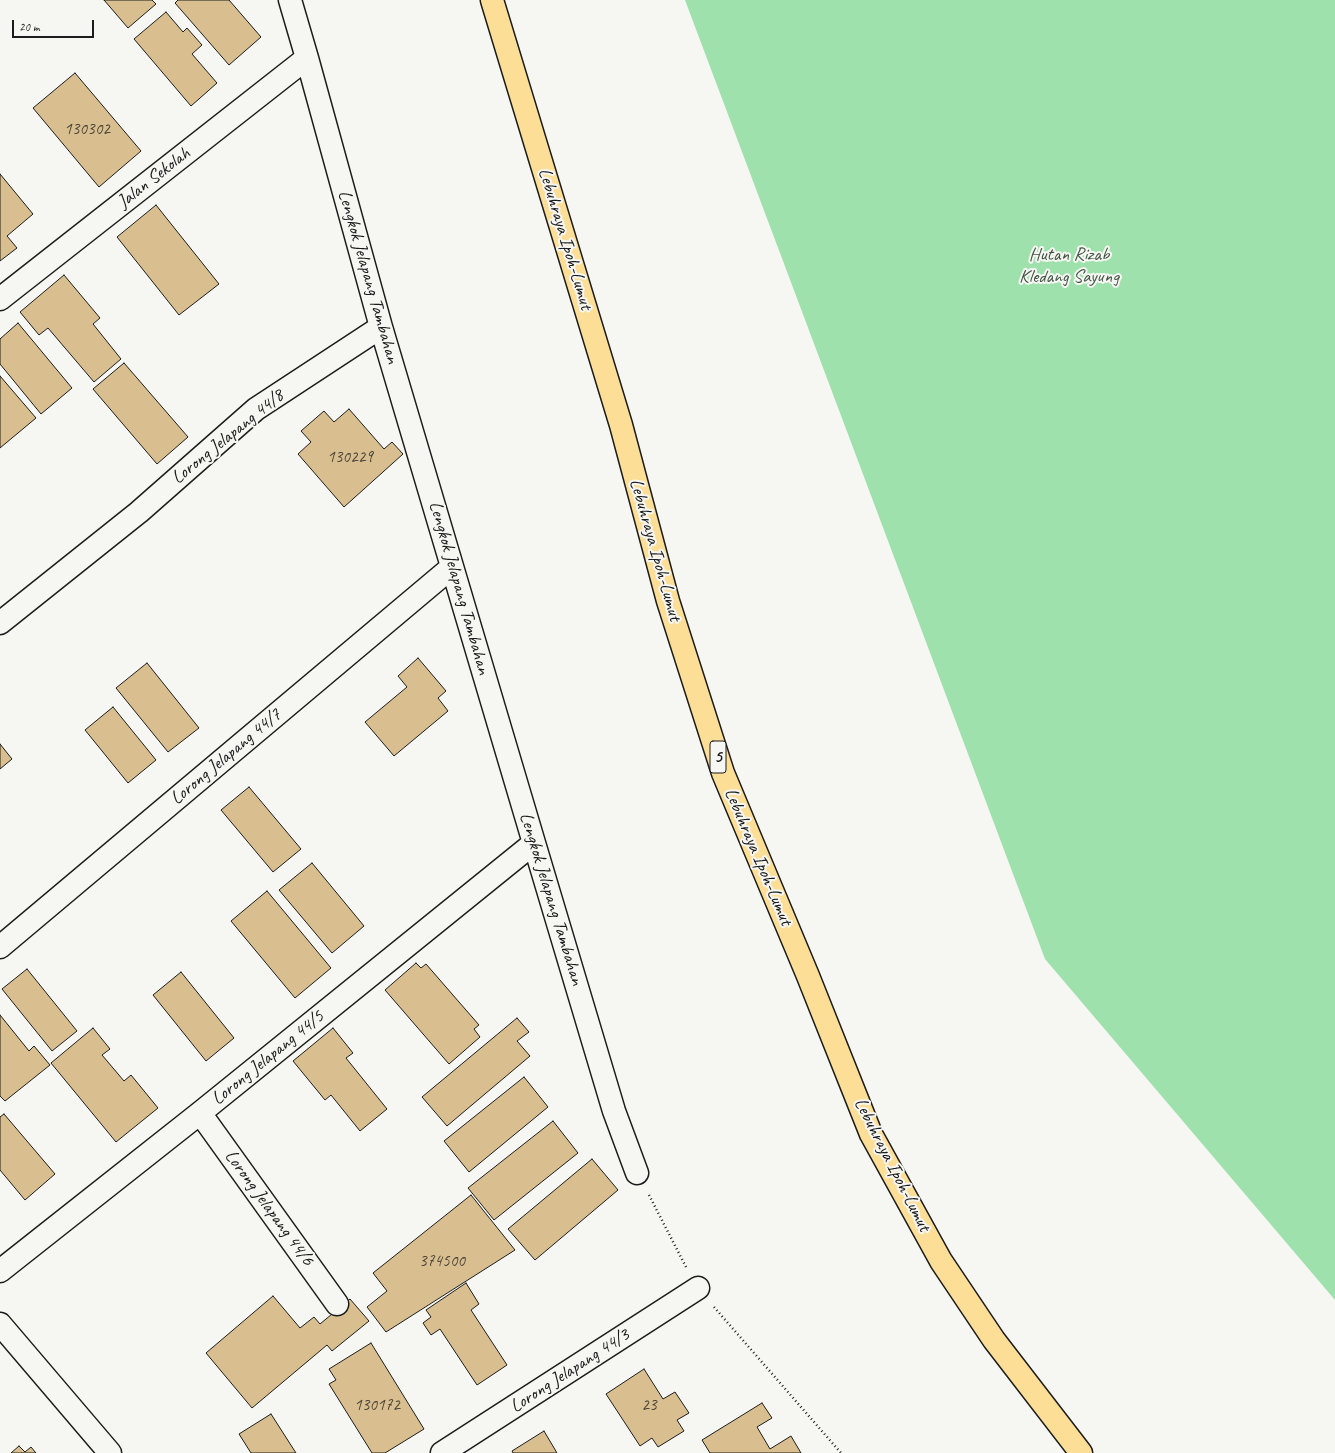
<!DOCTYPE html>
<style>
body{margin:0}
#map{position:relative;width:1335px;height:1453px;overflow:hidden;background:#f6f6f2;font-family:Caveat,sans-serif}
canvas{display:block}
.scale{position:absolute;left:12px;top:20px;width:82px;height:18px;box-sizing:border-box;border:2px solid #1c1c1c;border-top:0;padding-left:5px;font-size:12px;line-height:14px;white-space:nowrap;color:#1c1c1c;-webkit-text-stroke:3px #f6f6f2;paint-order:stroke}
</style>
<div id="map">
<canvas width="1335" height="1453"></canvas>
<div class="scale">20 m</div>
</div>
<script>
const context = document.querySelector('canvas').getContext('2d');
context.lineJoin = 'round';
function paint(path, color) { context.fillStyle = color; context.fill(path, 'evenodd'); }
const toPath = rows => new Path2D(rows.map(r => 'M' + r).join(''));
function stroke(path, color, width, dash) { context.strokeStyle = color; context.lineWidth = width; context.lineCap = dash ? 'butt' : 'round'; context.setLineDash(dash || []); context.stroke(path); }
function write(font, color, halo, rows, align = 'center') {
  context.font = font + ' Caveat,sans-serif'; context.lineWidth = 4; context.setLineDash([]); context.textBaseline = 'middle'; context.strokeStyle = halo; context.fillStyle = color; for (const [text, x, y, turn = 0] of rows) {
    context.save(); context.translate(x, y); context.rotate((+turn || 0) * Math.PI / 180); context.textAlign = isNaN(turn) ? turn : align; if (halo) context.strokeText(text, 0, 0); context.fillText(text, 0, 0); context.restore();
  }
}
paint(toPath([
 [685,0,1335,0,1335,1300,1045,959]
]), '#9fe1ac');
const building = toPath([
 [104,0,152,0,156,4,128,28,104,0],
 [178,0,229,0,261,37,229,65,175,3,178,0],
 [166,12,183,32,187,28,202,45,192,54,217,83,191,106,134,39,166,12],
 [75,73,141,151,99,187,33,108,75,73],
 [0,174,33,214,7,236,17,248,0,261,0,174],
 [156,205,219,284,179,315,117,237,156,205],
 [64,275,100,318,93,324,121,359,94,382,48,328,39,335,20,312,64,275],
 [18,323,72,388,41,414,0,364,0,339,18,323],
 [124,363,188,437,157,464,93,389,124,363],
 [0,376,36,418,0,448,0,376],
 [349,409,384,449,392,442,403,454,344,507,298,454,311,442,301,431,324,411,334,422,349,409],
 [418,658,446,691,438,698,448,711,394,756,365,722,407,687,398,676,418,658],
 [147,663,199,728,168,752,116,688,147,663],
 [113,707,156,760,128,783,85,730,113,707],
 [0,744,12,759,0,769,0,744],
 [249,787,301,849,273,872,221,810,249,787],
 [312,863,364,926,332,953,279,890,312,863],
 [267,891,331,968,295,998,231,921,267,891],
 [416,963,421,968,426,964,479,1025,474,1029,480,1037,449,1064,385,990,416,963],
 [27,969,77,1031,52,1051,2,989,27,969],
 [181,972,234,1038,206,1061,153,995,181,972],
 [0,1015,29,1051,34,1046,50,1065,5,1101,0,1096,0,1015],
 [517,1018,529,1032,517,1041,530,1056,447,1126,422,1097,517,1018],
 [93,1028,110,1049,102,1055,124,1081,131,1075,158,1108,116,1142,51,1063,93,1028],
 [333,1028,353,1053,346,1058,387,1109,360,1131,331,1095,325,1100,293,1061,333,1028],
 [524,1077,548,1107,469,1172,444,1141,524,1077],
 [4,1114,55,1174,25,1200,0,1170,0,1117,4,1114],
 [553,1121,578,1153,494,1220,468,1188,553,1121],
 [592,1159,618,1190,535,1260,508,1229,592,1159],
 [471,1195,515,1250,386,1332,367,1307,387,1291,373,1273,471,1195],
 [466,1283,479,1304,471,1310,507,1365,477,1385,440,1329,431,1335,423,1323,431,1317,426,1310,466,1283],
 [273,1296,300,1328,314,1317,320,1324,350,1299,369,1321,332,1351,327,1345,252,1408,206,1353,273,1296],
 [371,1343,424,1429,385,1453,372,1453,329,1384,336,1380,329,1369,371,1343],
 [644,1369,663,1399,675,1392,689,1413,677,1420,684,1431,658,1447,652,1438,640,1446,606,1394,644,1369],
 [762,1403,772,1418,757,1427,770,1449,791,1436,801,1453,710,1453,702,1440,762,1403],
 [271,1414,296,1453,251,1453,239,1434,271,1414],
 [544,1431,557,1453,513,1453,512,1451,544,1431],
 [19,1446,25,1452,31,1447,36,1453,11,1453,19,1446]
]);
paint(building, '#d9bf8f');
stroke(building, '#1c1c1c', 1);
const street = toPath([
 [290,0,307,58,381,327,534,843,614,1111,637,1173],
 [0,299,307,58],
 [0,623,139,512,256,409,381,327],
 [0,947,452,567],
 [200,1113,337,1304],
 [0,1271,200,1113,534,843],
 [0,1324,110,1453],
 [442,1453,698,1288]
]);
const highway = toPath([
 [492,0,621,425,668,601,723,773,808,976,871,1134,941,1261,994,1340,1081,1453]
]);
stroke(street, '#1c1c1c', 25);
stroke(highway, '#1c1c1c', 25);
stroke(toPath([
 [649,1195,686,1267],
 [714,1307,841,1453]
]), '#1c1c1c', 2.5, [1, 3]);
stroke(street, '#f6f6f2', 22);
stroke(highway, '#fdde96', 22);
write('17px', '#4b4539', null, [
 ["130302",87,130],
 ["130229",350,458],
 ["374500",442,1262],
 ["130172",377,1406],
 ["23",649,1406]
]);
for (const [x, y, w] of [
 [718,757,16]
]) { const box = new Path2D(); box.roundRect(x - w / 2, y - 16, w, 32, 3); context.fillStyle = '#f6f6f2'; context.fill(box); stroke(box, '#1c1c1c', 1); }
write('bold 18px', '#1c1c1c', null, [
 ["5",718,757]
]);
write('19px', '#1c1c1c', '#f6f6f2', [
 ["Jalan Sekolah",154,178,-38],
 ["Lebuhraya Ipoh-Lumut",565,239,73],
 ["Lengkok Jelapang Tambahan",368,277,74],
 ["Lorong Jelapang 44/8",228,437,-39],
 ["Lebuhraya Ipoh-Lumut",655,550,74],
 ["Lengkok Jelapang Tambahan",459,588,74],
 ["Lorong Jelapang 44/7",226,757,-40],
 ["Lebuhraya Ipoh-Lumut",758,857,67],
 ["Lengkok Jelapang Tambahan",551,899,73],
 ["Lorong Jelapang 44/5",268,1058,-39],
 ["Lebuhraya Ipoh-Lumut",892,1165,63],
 ["Lorong Jelapang 44/6",269,1208,54],
 ["Lorong Jelapang 44/3",570,1371,-33]
]);
write('19px', '#435747', '#f6f6f2', [
 ["Hutan Rizab",1069,255],
 ["Kledang Sayung",1069,277]
]);
</script>
